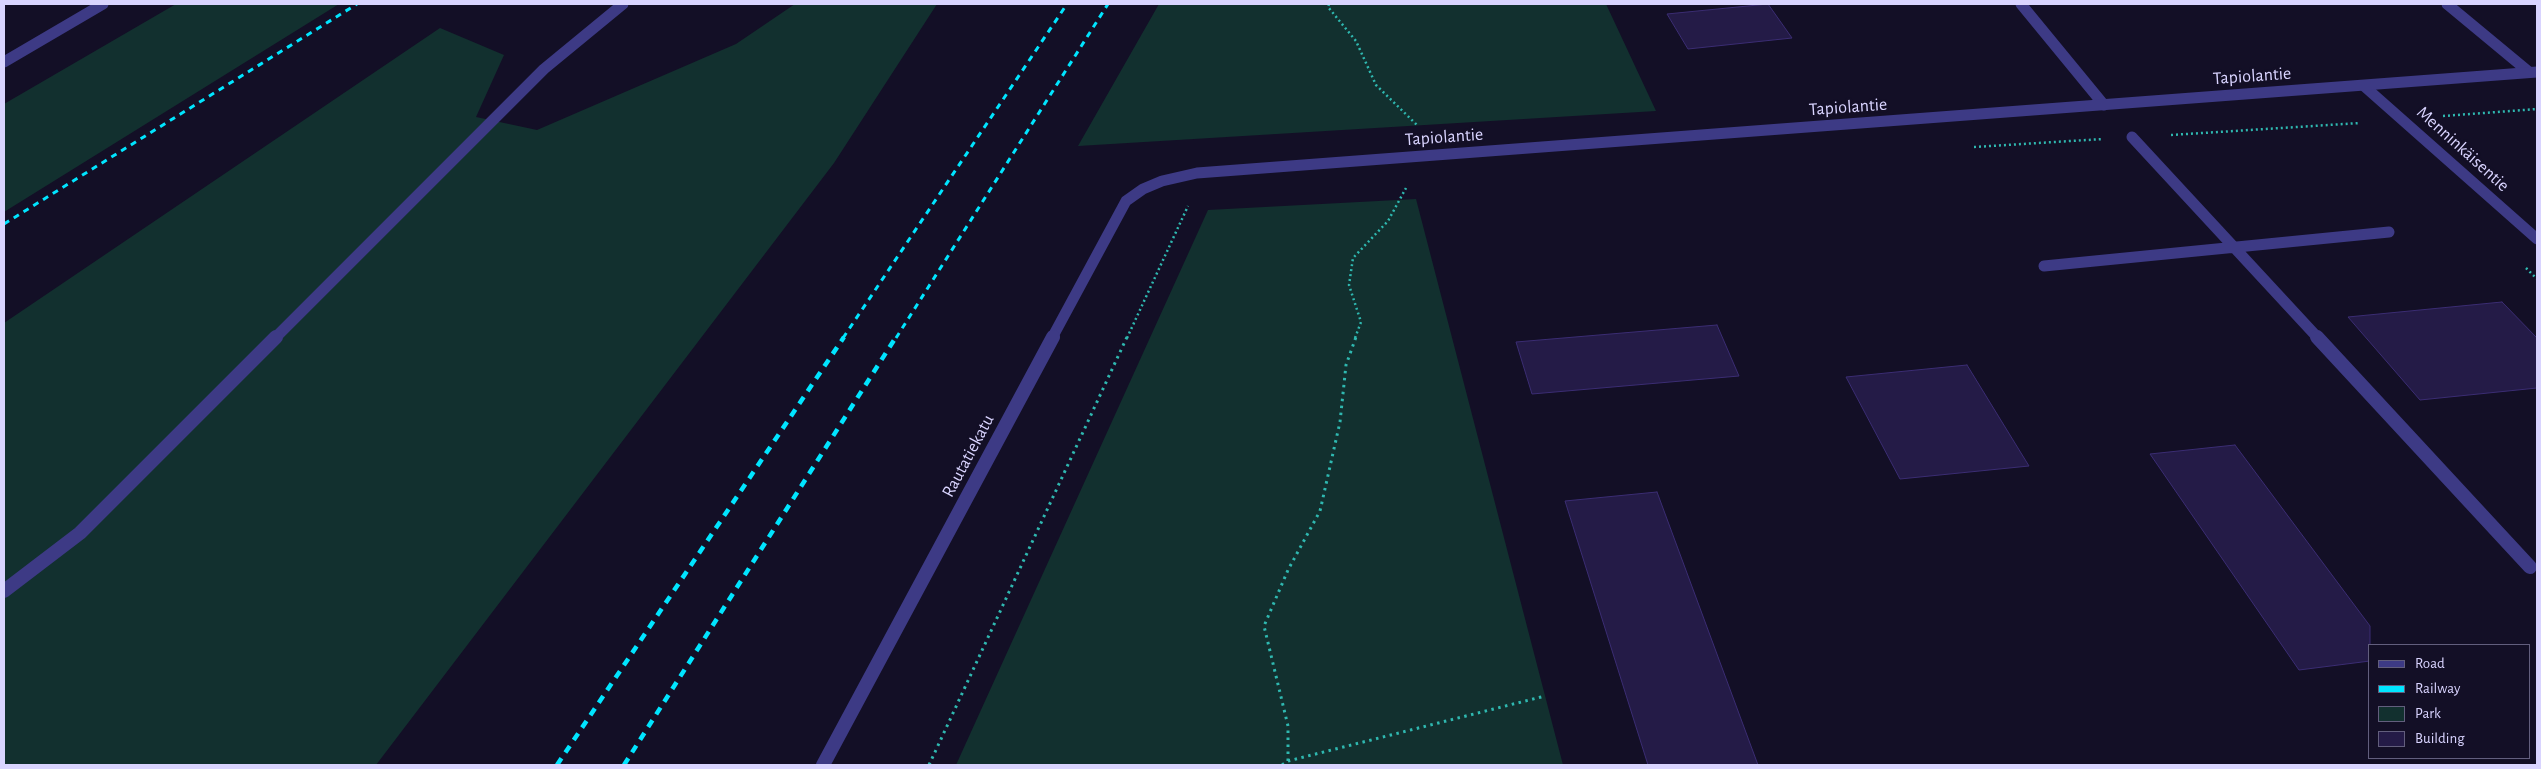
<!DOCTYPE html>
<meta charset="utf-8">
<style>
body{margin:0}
#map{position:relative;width:2541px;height:769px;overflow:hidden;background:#130f26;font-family:"Alegreya Sans",sans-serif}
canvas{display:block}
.frame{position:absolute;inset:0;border:5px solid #d9d4ff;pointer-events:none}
.legend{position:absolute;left:2368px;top:644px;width:162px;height:115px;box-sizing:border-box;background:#130f26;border:1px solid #625e7d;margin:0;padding:6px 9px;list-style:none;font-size:15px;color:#d9d4ff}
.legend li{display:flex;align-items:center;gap:10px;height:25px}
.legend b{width:25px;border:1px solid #625e7d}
</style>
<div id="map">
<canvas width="2541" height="769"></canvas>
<div class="frame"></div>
<ul class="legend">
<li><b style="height:6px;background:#3d3a85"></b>Road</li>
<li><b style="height:6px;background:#00e5ff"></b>Railway</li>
<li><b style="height:14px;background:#12302f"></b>Park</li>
<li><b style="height:14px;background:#241b47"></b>Building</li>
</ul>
</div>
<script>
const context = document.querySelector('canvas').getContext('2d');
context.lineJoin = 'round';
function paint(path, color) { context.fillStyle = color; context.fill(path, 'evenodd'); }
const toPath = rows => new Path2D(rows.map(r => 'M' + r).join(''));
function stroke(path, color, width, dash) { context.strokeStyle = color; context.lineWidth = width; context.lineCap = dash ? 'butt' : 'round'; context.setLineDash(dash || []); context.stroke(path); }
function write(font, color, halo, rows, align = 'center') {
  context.font = font + ' "Alegreya Sans",sans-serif'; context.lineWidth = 5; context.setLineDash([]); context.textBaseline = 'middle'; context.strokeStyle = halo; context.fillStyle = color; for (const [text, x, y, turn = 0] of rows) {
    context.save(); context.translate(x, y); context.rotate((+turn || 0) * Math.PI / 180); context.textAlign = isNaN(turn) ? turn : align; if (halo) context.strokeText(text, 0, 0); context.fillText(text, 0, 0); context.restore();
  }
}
paint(toPath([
 [176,4,339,4,4,212,4,104],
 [795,4,937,4,834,163,376,765,4,765,4,323,440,28,504,55,476,117,537,130,736,44],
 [1159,4,1606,4,1656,111,1078,146],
 [1416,199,1563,765,956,765,1208,210]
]), '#12302f');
const building = toPath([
 [1768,4,1792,38,1688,49,1667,14,1768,4],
 [2502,302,2537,338,2537,388,2420,400,2348,317,2502,302],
 [1717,325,1739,376,1532,394,1516,342,1717,325],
 [1967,365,2029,466,1900,479,1846,377,1967,365],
 [2235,445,2370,626,2370,661,2299,670,2150,454,2235,445],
 [1657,492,1758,765,1648,765,1565,501,1657,492]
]);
paint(building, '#241b47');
stroke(building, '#3b2d73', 1);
stroke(toPath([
 [1329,4,1328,7,1356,41,1376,85,1418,126],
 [2443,116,2537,109],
 [2171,135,2360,123],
 [1974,147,2103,139],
 [2526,268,2537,279],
 [1127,338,1188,206],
 [1355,338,1361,322,1349,285,1353,258,1388,221,1406,188]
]), '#2fb8b0', 2.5, [2, 3]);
stroke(toPath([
 [1288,761,1288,726,1264,626,1288,570,1320,511,1340,422,1346,365,1356,337],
 [929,765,1127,337],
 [1282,765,1288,761,1545,696]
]), '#2fb8b0', 3, [2.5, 4.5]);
stroke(toPath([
 [4,62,103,4],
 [275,338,544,69,623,4]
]), '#3d3a85', 11);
stroke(toPath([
 [4,591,80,533,276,337]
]), '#3d3a85', 14);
stroke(toPath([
 [2021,4,2104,105],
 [2447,4,2529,72],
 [2364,86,2537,239],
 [2132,137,2318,338],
 [2044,266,2389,232]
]), '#3d3a85', 11);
stroke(toPath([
 [2317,337,2530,567]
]), '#3d3a85', 14);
stroke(toPath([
 [1052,338,1126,201,1143,189,1162,181,1197,173,2537,72]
]), '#3d3a85', 11);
stroke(toPath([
 [823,765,1053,337]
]), '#3d3a85', 14);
stroke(toPath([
 [4,224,357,4],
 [843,338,1067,4],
 [896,338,1108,4]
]), '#00e5ff', 3, [6, 5.5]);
stroke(toPath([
 [557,765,844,337],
 [624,765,896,337]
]), '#00e5ff', 4.5, [8, 7]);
write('18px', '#d9d4ff', '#130f26', [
 ["Tapiolantie",2252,76,-4],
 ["Tapiolantie",1848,107,-4],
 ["Tapiolantie",1444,137,-4],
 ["Menninkäisentie",2463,149,42],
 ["Rautatiekatu",968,456,-62]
]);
</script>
